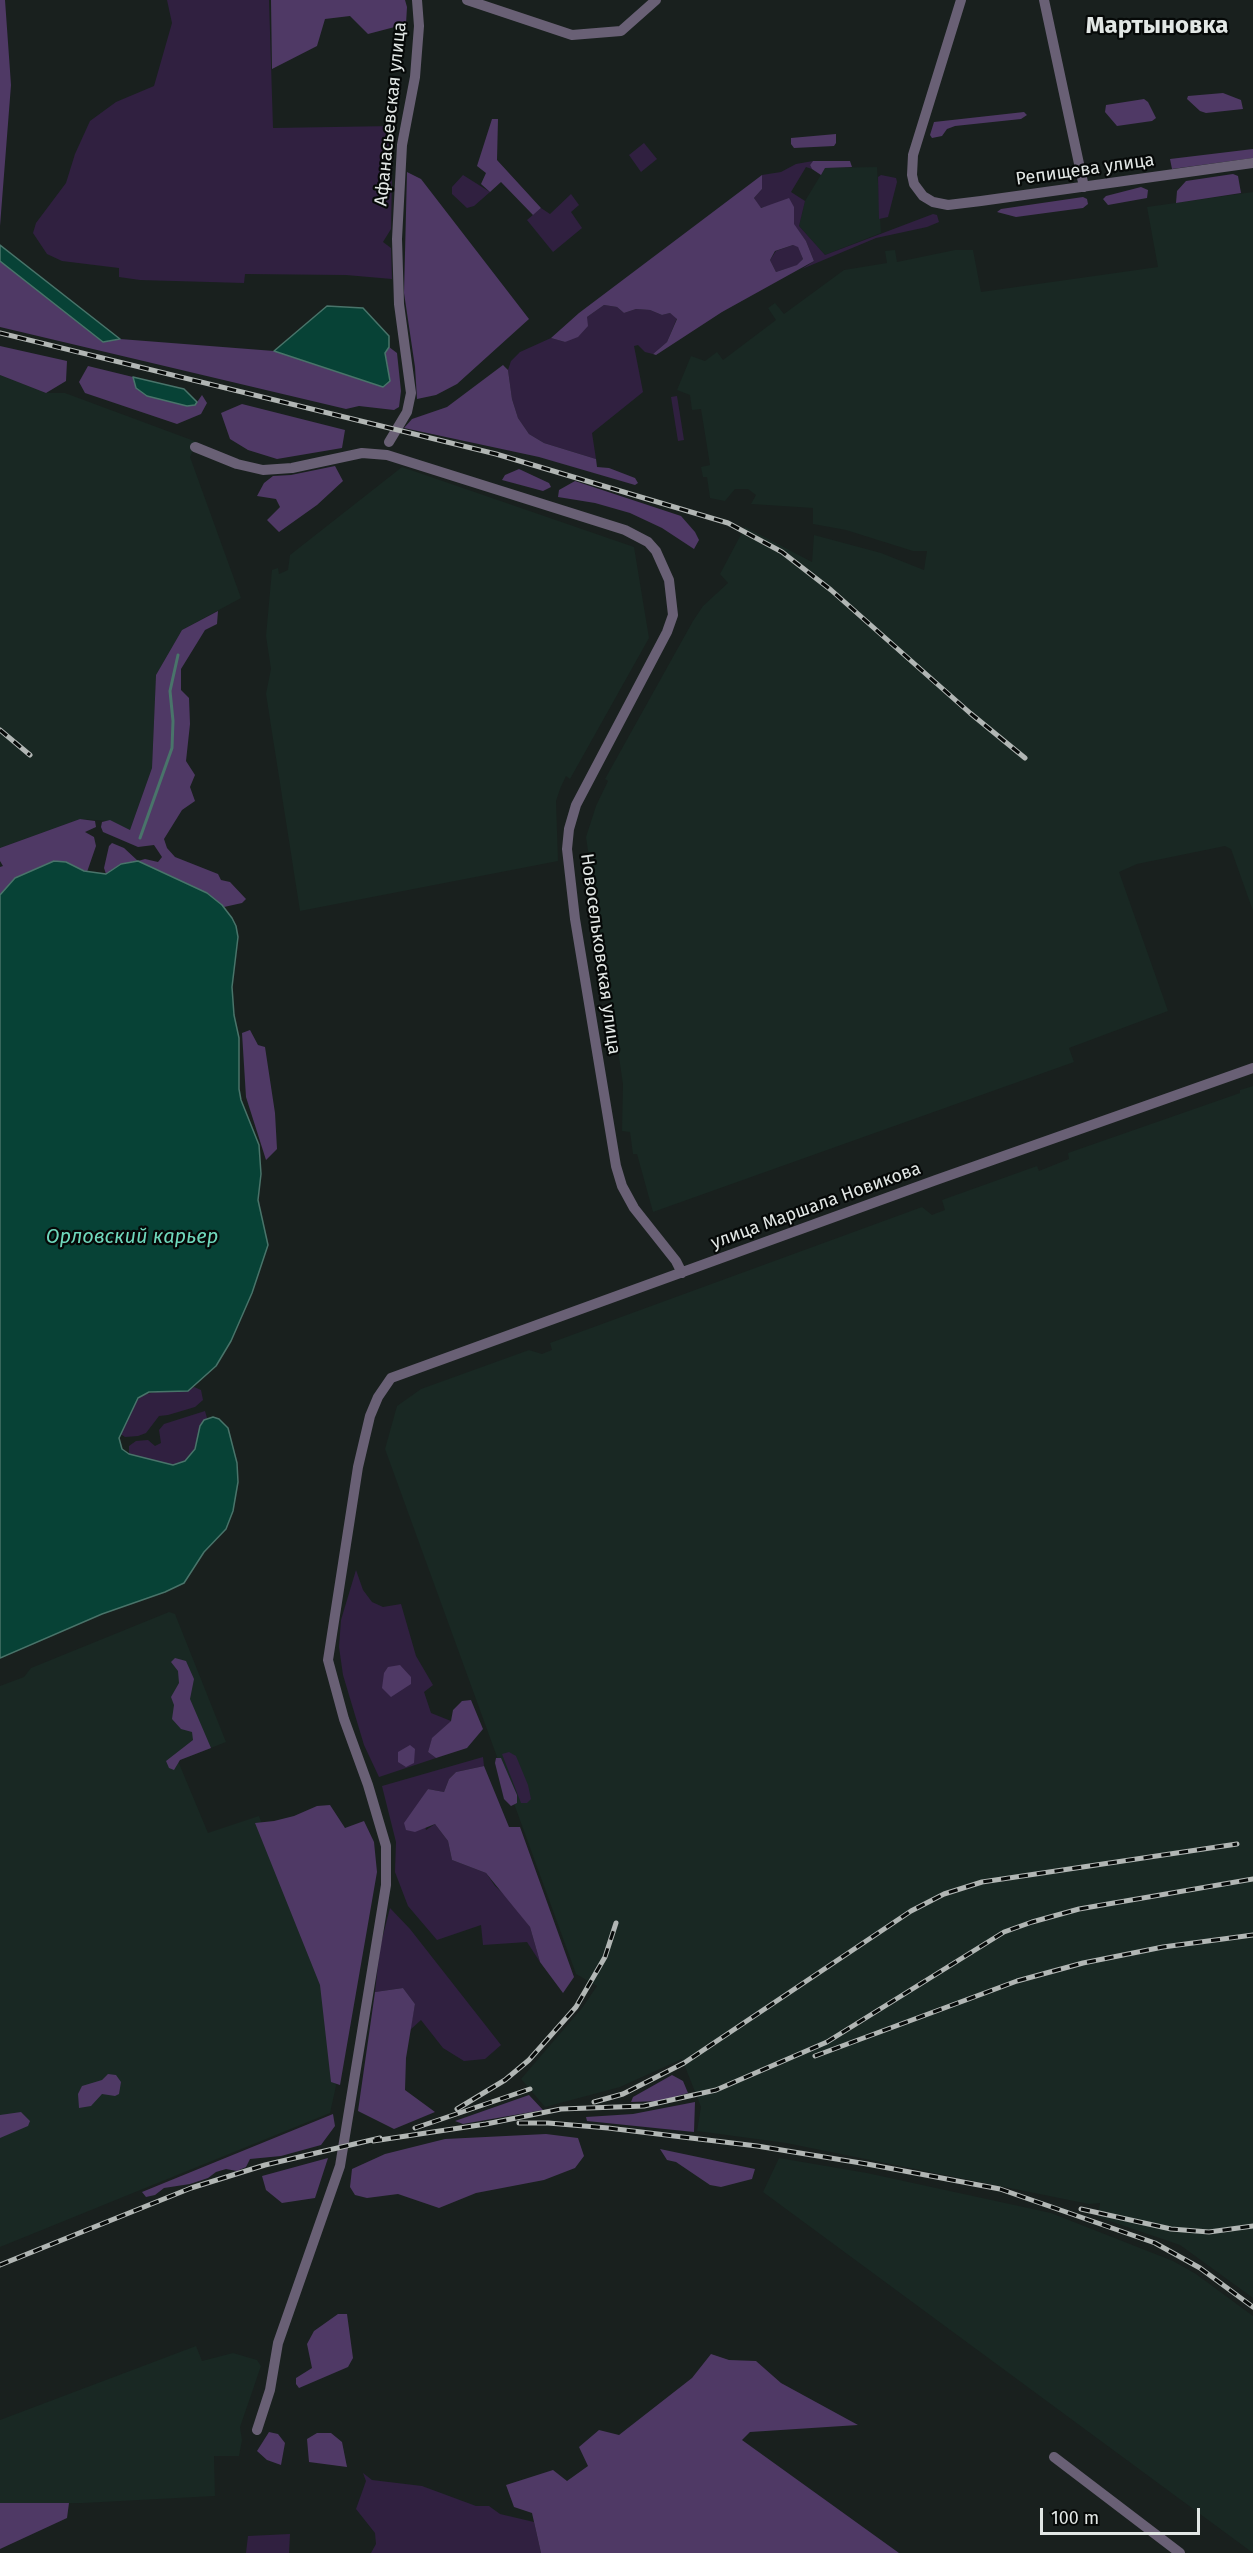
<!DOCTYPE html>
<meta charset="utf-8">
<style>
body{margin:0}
#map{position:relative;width:1253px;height:2553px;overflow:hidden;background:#19201e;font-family:"Fira Sans",sans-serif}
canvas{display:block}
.scale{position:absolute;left:1040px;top:2508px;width:160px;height:27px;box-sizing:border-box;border:3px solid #e2e7e5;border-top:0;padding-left:8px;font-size:18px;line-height:21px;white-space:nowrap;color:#e2e7e5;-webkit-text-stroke:4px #060908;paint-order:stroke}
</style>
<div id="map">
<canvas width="1253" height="2553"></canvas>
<div class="scale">100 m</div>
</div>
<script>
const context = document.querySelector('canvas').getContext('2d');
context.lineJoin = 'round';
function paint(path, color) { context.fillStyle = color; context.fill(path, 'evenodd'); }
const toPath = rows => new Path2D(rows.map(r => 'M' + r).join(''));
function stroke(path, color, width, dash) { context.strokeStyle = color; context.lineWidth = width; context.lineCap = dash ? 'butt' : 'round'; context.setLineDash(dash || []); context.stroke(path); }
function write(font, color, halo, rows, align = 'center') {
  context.font = font + ' "Fira Sans",sans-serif'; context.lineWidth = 4.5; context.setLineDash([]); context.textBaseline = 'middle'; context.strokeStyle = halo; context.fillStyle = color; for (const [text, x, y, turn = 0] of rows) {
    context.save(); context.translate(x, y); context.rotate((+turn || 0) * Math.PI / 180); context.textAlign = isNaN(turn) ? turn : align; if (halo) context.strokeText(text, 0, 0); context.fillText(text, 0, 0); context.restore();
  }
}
paint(toPath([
 [877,167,881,233,825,255,799,226,805,201,825,168],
 [1253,192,1253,911,1231,849,1225,846,1137,864,1119,872,1168,1011,1069,1048,1074,1062,653,1212,637,1154,633,1154,630,1132,622,1131,623,1084,586,837,596,806,608,781,605,779,693,621,703,606,728,583,720,574,745,527,812,562,814,535,881,553,924,570,927,551,913,551,846,530,813,524,813,508,751,504,756,495,748,489,735,489,725,501,710,498,707,477,703,477,701,467,710,465,701,409,692,410,690,395,677,390,691,356,705,361,717,352,723,360,776,320,768,308,775,303,784,314,844,270,887,263,885,251,895,250,897,262,955,250,973,250,981,292,1158,267,1147,207],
 [0,375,46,393,65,393,197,442,190,457,241,598,182,630,156,675,152,768,130,830,110,821,80,819,0,848],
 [402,467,634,547,649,638,570,779,566,776,560,789,556,801,558,861,300,911,266,694,271,669,266,636,272,570,278,568,279,574,288,570,290,555],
 [1253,1086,1253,2298,1180,2245,1098,2217,1100,2203,1089,2204,786,2143,697,2131,701,2107,682,2059,620,2087,545,2107,521,2079,582,2008,597,1986,576,1974,385,1449,397,1406,421,1389,529,1350,542,1354,552,1350,550,1343,922,1207,932,1215,937,1213,945,1210,942,1200,1037,1166,1039,1171,1069,1159,1068,1153,1240,1093,1240,1090],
 [169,1612,175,1614,226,1742,178,1761,208,1833,259,1816,324,1986,336,2086,330,2113,0,2247,0,1686,24,1677,31,1668],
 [779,2158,867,2173,1051,2213,1173,2261,1196,2274,1253,2316,1253,2553,763,2192],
 [196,2346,202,2361,233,2353,257,2360,261,2366,240,2427,242,2440,239,2456,214,2456,215,2496,83,2503,0,2504,0,2420]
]), '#192823');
paint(toPath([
 [167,0,269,0,273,128,393,126,391,229,383,242,391,248,392,279,346,275,245,274,244,283,140,280,119,277,119,268,62,261,47,254,33,233,36,223,66,183,75,154,90,121,116,102,154,86,172,23],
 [644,143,657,159,641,172,629,155],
 [813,161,810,165,812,169,806,167,791,192,805,201,799,226,825,255,933,214,937,215,939,222,927,227,876,238,802,269,814,261,806,241,793,224,794,207,772,205,760,208,754,198,762,189,762,175,781,172,796,164],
 [463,175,490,192,474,206,467,208,452,194,452,187],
 [881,175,896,178,897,182,888,217,879,219,878,177],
 [571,194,579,205,571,212,582,228,553,252,527,220,541,208,550,214],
 [793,245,798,246,803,259,798,265,776,272,770,260,776,251],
 [604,305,617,307,624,313,636,309,650,310,662,315,670,313,677,318,667,342,653,354,645,352,638,345,634,346,643,392,592,433,596,459,544,443,529,434,518,418,512,399,508,370,511,361,520,352,551,338,565,342,587,317],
 [677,396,684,440,678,441,671,397],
 [194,1387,201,1390,203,1400,195,1407,168,1415,159,1416,146,1433,138,1436,125,1437,119,1433,134,1403,143,1395,163,1390,188,1391],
 [205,1411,207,1418,200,1426,195,1448,185,1461,173,1465,129,1454,129,1446,136,1441,148,1440,155,1446,161,1443,159,1430,164,1424],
 [356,1570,363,1590,372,1602,383,1607,401,1604,416,1656,433,1685,424,1692,431,1713,451,1721,432,1739,428,1752,436,1758,379,1777,364,1745,343,1675,339,1647,341,1620],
 [509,1752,516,1756,528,1785,531,1799,527,1803,521,1803,502,1754],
 [483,1757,484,1766,456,1772,449,1779,444,1792,428,1789,419,1804,426,1830,435,1824,448,1841,452,1860,486,1873,495,1886,508,1898,530,1927,540,1962,527,1942,483,1945,481,1925,437,1940,408,1906,395,1872,396,1842,382,1786],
 [390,1908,410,1929,501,2045,485,2059,464,2061,443,2048,421,2020,410,2030,415,2004,403,1988,375,1992,380,1947],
 [363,2473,372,2480,422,2486,476,2506,489,2506,500,2514,534,2522,541,2553,371,2553,376,2544,375,2533,356,2509,366,2481],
 [290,2534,289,2553,246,2553,248,2536]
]), '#302040');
paint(toPath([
 [0,0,5,0,11,85,0,226],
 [271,0,405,0,407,7,406,24,368,34,350,16,325,19,317,46,272,69],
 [1223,93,1241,100,1243,109,1206,113,1200,111,1187,99,1188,96],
 [1144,99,1148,102,1156,118,1152,121,1117,126,1105,112,1106,105],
 [1024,112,1027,115,1021,119,955,126,947,129,942,136,932,138,930,135,934,122],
 [498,119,497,160,541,208,533,215,501,182,490,192,481,184,486,173,477,166,492,119],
 [836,134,836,143,834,146,794,148,791,144,791,138],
 [1253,149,1253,158,1172,169,1170,159],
 [813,161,850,161,852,167,825,168,821,175,812,169,810,165],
 [407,172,421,179,529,319,457,384,436,395,417,399,415,367,404,293],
 [1233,174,1238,176,1241,193,1176,203,1177,191,1186,181],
 [762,175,762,189,754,198,761,208,789,198,794,207,794,224,806,241,814,261,722,312,656,355,653,354,667,342,677,319,670,313,662,315,650,310,636,309,624,313,617,307,604,305,587,317,588,326,578,337,565,342,551,338,579,313],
 [793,245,798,247,803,259,797,265,776,272,770,260,775,251],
 [1141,187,1148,190,1147,198,1108,205,1103,199,1106,196],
 [1083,197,1087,199,1088,204,1083,208,1016,217,997,212,1001,209],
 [0,261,103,342,120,339,274,351,383,387,390,381,385,352,389,347,397,353,401,391,399,407,394,410,359,406,346,409,0,327],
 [0,346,67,361,66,381,46,393,0,375],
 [503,365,508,370,512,399,518,418,529,434,544,443,596,459,597,467,609,468,635,478,638,483,635,485,539,457,404,428,412,419,447,407],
 [88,366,133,377,136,388,195,405,202,395,207,403,201,414,177,424,85,393,79,382],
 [242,404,345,430,342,448,277,459,248,450,230,439,221,413],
 [335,466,343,481,317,505,279,532,267,520,280,507,276,499,257,496,264,483,273,476,291,475],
 [519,469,549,483,551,487,543,491,502,480,505,475],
 [575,481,681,516,695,532,699,540,694,549,662,528,630,513,595,503,558,497,559,490],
 [218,611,217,624,205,630,181,669,181,690,189,698,190,724,186,761,195,775,190,787,195,801,182,810,164,839,167,848,175,857,218,874,221,880,230,882,246,899,242,903,224,907,207,893,138,861,121,864,106,874,104,868,109,846,112,843,124,848,138,861,145,859,158,862,162,857,154,845,138,847,103,832,101,827,102,822,110,820,130,830,152,768,156,675,182,630],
 [80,819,95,821,96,827,85,832,94,837,96,846,87,872,15,878,0,895,0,867,3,866,0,861,0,848],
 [250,1030,258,1045,265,1047,275,1113,277,1149,266,1160,246,1097,242,1033],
 [175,1658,186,1661,194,1679,190,1699,211,1748,180,1760,174,1770,169,1768,166,1761,193,1740,192,1732,181,1729,172,1719,174,1705,171,1697,179,1683,178,1671,171,1662],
 [400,1665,411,1677,411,1684,391,1697,382,1688,384,1673,388,1667],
 [471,1700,483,1729,467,1748,436,1758,428,1752,432,1738,451,1721,453,1710,462,1701],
 [410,1745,415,1749,414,1763,406,1767,398,1762,398,1752],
 [496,1758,501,1758,517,1795,517,1803,511,1806,504,1799,495,1763],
 [484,1766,509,1827,520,1827,574,1977,563,1993,540,1962,530,1927,486,1873,452,1860,448,1841,435,1824,415,1832,406,1830,404,1823,428,1789,444,1792,449,1779,456,1772],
 [330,1805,345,1828,364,1821,374,1842,377,1872,340,2085,331,2082,320,1985,255,1823,274,1821,294,1816,317,1806],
 [403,1988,415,2004,406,2058,405,2090,435,2112,394,2129,358,2111,375,1992],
 [108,2074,116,2075,121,2082,119,2094,115,2096,102,2094,91,2106,79,2108,78,2094,82,2086,102,2080],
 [672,2075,683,2081,688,2093,660,2101,631,2102,633,2097],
 [529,2095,543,2110,463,2124,455,2121],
 [695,2102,694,2132,587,2121,586,2117,633,2114],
 [21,2112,30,2121,28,2126,0,2138,0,2115],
 [333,2114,335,2126,321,2145,281,2156,250,2159,246,2167,237,2171,226,2169,216,2172,208,2178,190,2184,164,2188,155,2195,146,2197,142,2192],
 [546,2134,578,2138,584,2156,575,2168,544,2180,476,2193,439,2208,398,2194,367,2198,355,2195,350,2187,352,2169,385,2154,445,2139],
 [660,2149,755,2169,752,2179,721,2187,710,2185,676,2162,667,2160],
 [328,2158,315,2198,282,2203,266,2190,262,2176],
 [338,2314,347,2314,353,2358,348,2367,299,2388,296,2384,296,2378,312,2368,307,2344,314,2331],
 [711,2354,729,2360,756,2361,781,2383,858,2425,750,2432,742,2440,899,2553,541,2553,532,2513,514,2507,506,2485,553,2470,567,2481,588,2466,579,2447,599,2430,619,2435,692,2378],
 [269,2432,278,2434,285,2443,281,2465,267,2460,257,2451],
 [317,2433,331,2433,342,2442,347,2467,309,2462,307,2439],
 [0,2503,69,2503,67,2518,0,2549]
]), '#4f3965');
const water = toPath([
 [0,245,120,339,103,342,0,261,0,245],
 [327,306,363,308,389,336,389,347,385,353,390,381,383,387,274,351,327,306],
 [133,377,184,389,197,402,195,405,187,406,147,396,136,388,133,377],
 [54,861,66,862,84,871,106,874,121,864,138,861,207,893,222,905,232,918,236,926,238,937,232,987,234,1015,239,1038,239,1089,241,1100,259,1145,261,1174,258,1200,268,1245,252,1293,231,1341,216,1366,188,1391,149,1392,138,1398,119,1438,122,1449,129,1454,173,1465,185,1461,195,1449,200,1426,204,1420,213,1417,219,1419,228,1428,237,1463,238,1482,233,1511,226,1529,204,1552,184,1583,165,1592,102,1614,0,1658,0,895,15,878,54,861]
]);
paint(water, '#074236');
stroke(water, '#49746a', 1.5);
stroke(toPath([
 [140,838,172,748,173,721,170,691,178,655]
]), '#49746a', 3);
stroke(toPath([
 [467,0,572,35,621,31,656,0],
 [961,0,913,155,912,175,914,184,923,196,933,202,948,205,981,201,1253,163],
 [1044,0,1084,187],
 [389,442,407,412,411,393,399,304,397,239,402,145,415,77,419,26,417,0],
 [195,447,237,464,263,470,292,468,362,453,387,455,625,530,648,542,656,551,669,580,673,615,667,632,576,805,569,829,567,849,575,919,616,1166,622,1186,634,1208,676,1261,682,1273],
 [257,2430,270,2390,278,2343,340,2166,386,1885,386,1846,368,1785,344,1719,328,1660,358,1467,370,1416,378,1397,391,1378,936,1180,1253,1068],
 [1054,2457,1180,2553]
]), '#696075', 10);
const rail = toPath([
 [0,333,496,454,728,523,782,552,831,590,970,713,1025,758],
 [0,730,30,755],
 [815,2056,1017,1981,1083,1963,1163,1947,1253,1935],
 [594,2102,623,2094,684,2063,911,1911,944,1894,982,1882,1237,1844],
 [457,2109,505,2080,529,2060,576,2007,605,1957,616,1923],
 [519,2123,548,2123,608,2128,757,2146,867,2164,1000,2189,1155,2243,1200,2268,1253,2307],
 [415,2128,530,2089],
 [373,2141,486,2124,561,2109,644,2106,716,2090,827,2042,1004,1932,1032,1922,1079,1909,1253,1879],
 [1081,2209,1171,2229,1209,2232,1253,2226],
 [0,2265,191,2188,265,2165,380,2138]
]);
stroke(rail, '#b1b6b4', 5);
stroke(rail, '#060908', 3, [9]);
write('18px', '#e2e7e5', '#060908', [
 ["Афанасьевская улица",391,114,-84],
 ["Репищева улица",1085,170,-8],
 ["Новосельковская улица",600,954,82],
 ["улица Маршала Новикова",816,1206,-20]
]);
write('italic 20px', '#6fd8bc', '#060908', [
 ["Орловский карьер",132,1237]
]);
write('bold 24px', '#e2e7e5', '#060908', [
 ["Мартыновка",1157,26]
]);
</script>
